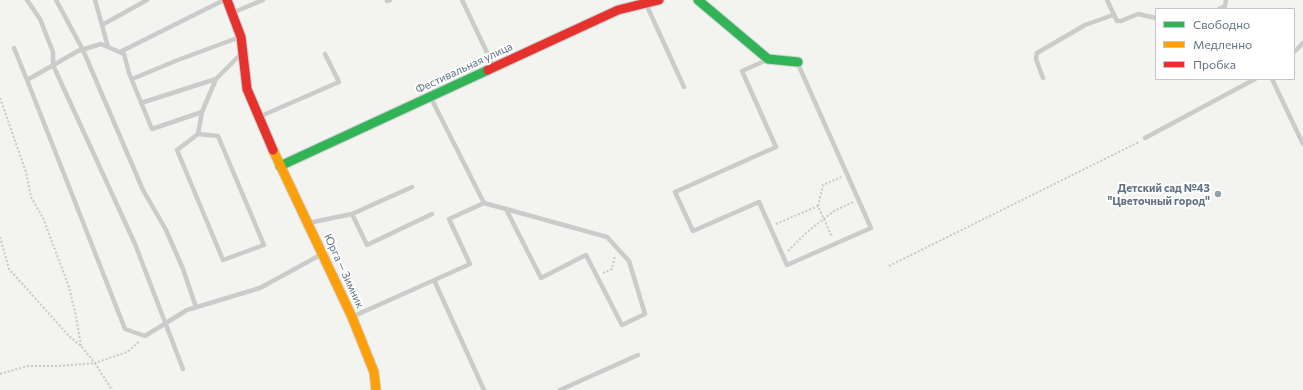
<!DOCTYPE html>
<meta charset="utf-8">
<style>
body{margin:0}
#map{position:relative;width:1303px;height:390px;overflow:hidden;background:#f3f3f0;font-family:Commissioner,sans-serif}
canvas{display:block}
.legend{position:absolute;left:1155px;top:8px;width:140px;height:72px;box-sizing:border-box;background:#fff;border:1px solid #bfc7cd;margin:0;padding:5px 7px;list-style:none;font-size:12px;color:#607383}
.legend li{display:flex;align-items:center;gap:8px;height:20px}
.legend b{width:20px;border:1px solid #bfc7cd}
</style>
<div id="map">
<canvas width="1303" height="390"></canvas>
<ul class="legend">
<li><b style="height:5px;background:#30b455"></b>Свободно</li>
<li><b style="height:5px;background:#ff9f0a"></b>Медленно</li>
<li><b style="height:5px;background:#e5322d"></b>Пробка</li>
</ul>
</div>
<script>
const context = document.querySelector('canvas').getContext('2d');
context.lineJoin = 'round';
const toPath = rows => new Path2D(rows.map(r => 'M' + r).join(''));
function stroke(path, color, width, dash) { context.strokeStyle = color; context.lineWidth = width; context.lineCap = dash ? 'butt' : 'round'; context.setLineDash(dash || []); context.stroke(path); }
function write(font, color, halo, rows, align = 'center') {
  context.font = font + ' Commissioner,sans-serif'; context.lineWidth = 4; context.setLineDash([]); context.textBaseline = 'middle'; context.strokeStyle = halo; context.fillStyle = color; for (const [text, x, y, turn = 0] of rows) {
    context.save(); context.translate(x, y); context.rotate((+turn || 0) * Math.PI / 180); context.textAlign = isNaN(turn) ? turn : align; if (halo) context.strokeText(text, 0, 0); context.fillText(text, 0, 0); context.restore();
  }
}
const fast = toPath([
 [698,0,768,59,798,62],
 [280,166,488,70]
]);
const slow = toPath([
 [273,150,352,317,374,372,376,390]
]);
const jam = toPath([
 [227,0,241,37,247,89,273,150],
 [488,70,618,10,659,0]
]);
stroke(fast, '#ced0d0', 11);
stroke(slow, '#ced0d0', 11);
stroke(jam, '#ced0d0', 11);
stroke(toPath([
 [0,98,26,172,31,197,43,218,69,287,76,316,81,346],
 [818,206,823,185,841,177],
 [776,224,818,206,832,237],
 [0,237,9,269,69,336,81,346,95,363,127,352,140,341],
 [788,251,807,232,834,211,853,202],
 [889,266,1139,142],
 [603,273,612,269,615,255],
 [0,374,28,366,59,366,95,363,112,390]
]), '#c8c8c9', 2, [2, 2]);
stroke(toPath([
 [27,0,40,19,53,52,53,65,135,244,183,369],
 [56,0,83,50,143,190,166,230,183,269,196,307],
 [95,0,108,47],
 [462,0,493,65],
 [1107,0,1117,21,1121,21,1138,14,1156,18],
 [387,1,390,0],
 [646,4,684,87],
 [1219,9,1225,6,1226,0],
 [232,13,263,0],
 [102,25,147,0],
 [14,48,27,80],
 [120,52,224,0],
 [1294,52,1303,43],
 [240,55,216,79,202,112,152,129,129,73,124,54,101,44,78,51,27,80,125,329,145,336,187,310,260,288,322,254],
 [767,60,742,71,776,147,675,192,693,231,759,202,787,265,871,228,798,64],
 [1043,78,1036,59,1037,53,1085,25,1113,15],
 [132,79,178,60,240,37],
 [1272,79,1303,144],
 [431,98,484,203,506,209,607,237,629,261,645,314,622,325,586,255,541,278,506,209],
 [141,103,216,79],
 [261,116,339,82,325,54],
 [198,134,218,136,264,245,223,260,177,150,198,134,202,112],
 [1145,138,1255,79],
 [352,214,367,245,432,214],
 [308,223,352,214,412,187],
 [434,280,484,390],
 [354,316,470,264,449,219,484,203],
 [560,390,638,355]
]), '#cacccc', 4.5);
stroke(fast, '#30b455', 9);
stroke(slow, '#ff9f0a', 9);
stroke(jam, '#e5322d', 9);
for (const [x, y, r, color] of [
 [1218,194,4,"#93a0a9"]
]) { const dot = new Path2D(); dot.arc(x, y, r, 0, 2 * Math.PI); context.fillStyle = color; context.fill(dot); stroke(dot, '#fff', 1.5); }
write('11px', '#607383', '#fff', [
 ["Фестивальная улица",464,68,-25],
 ["Юрга — Зимник",344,271,65]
]);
write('bold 11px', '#607383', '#fff', [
 ["Детский сад №43",1210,188],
 ["\"Цветочный город\"",1210,201]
], 'right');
</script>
